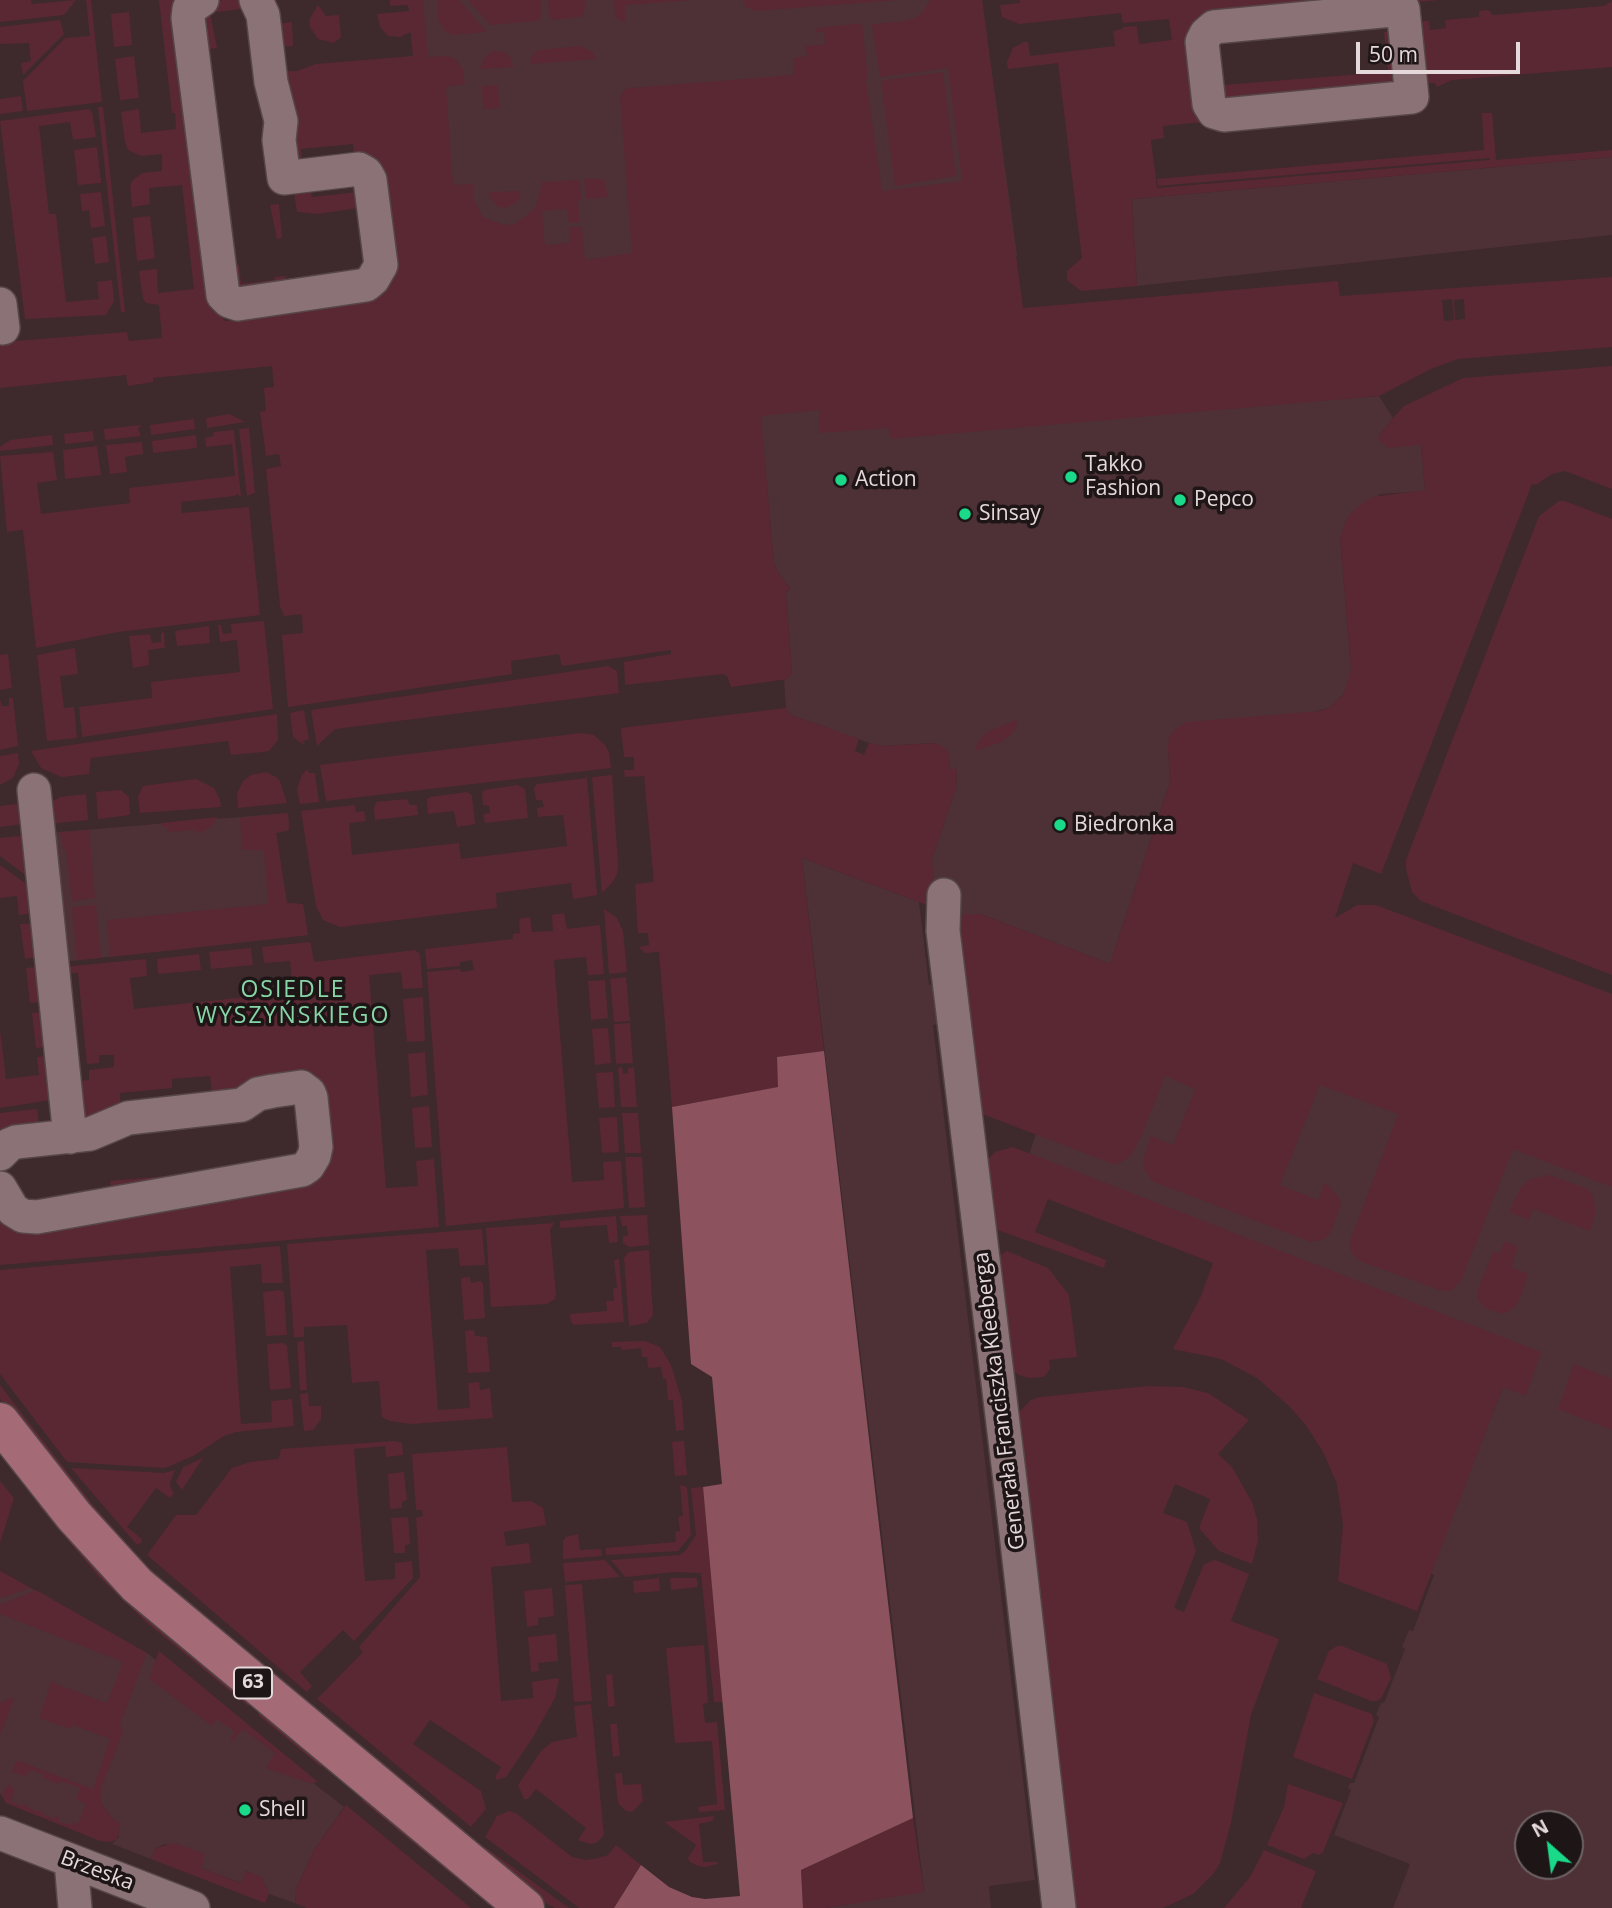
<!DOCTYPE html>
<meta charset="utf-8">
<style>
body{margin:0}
#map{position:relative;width:1612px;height:1908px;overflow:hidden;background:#3e292d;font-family:"Open Sans",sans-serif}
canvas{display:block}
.north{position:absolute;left:1514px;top:1810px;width:70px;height:70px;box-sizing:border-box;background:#1e1516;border:2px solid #6e6365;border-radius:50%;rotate:332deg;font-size:19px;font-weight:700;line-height:28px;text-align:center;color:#e6d9db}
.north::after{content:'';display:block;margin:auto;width:24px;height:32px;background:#1ad988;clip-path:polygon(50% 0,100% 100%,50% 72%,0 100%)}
.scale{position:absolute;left:1356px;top:42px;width:164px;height:32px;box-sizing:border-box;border:4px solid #e6d9db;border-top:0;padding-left:9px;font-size:21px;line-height:24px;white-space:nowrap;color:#e6d9db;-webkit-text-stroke:5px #1e1516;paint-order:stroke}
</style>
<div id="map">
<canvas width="1612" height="1908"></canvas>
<div class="north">N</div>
<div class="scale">50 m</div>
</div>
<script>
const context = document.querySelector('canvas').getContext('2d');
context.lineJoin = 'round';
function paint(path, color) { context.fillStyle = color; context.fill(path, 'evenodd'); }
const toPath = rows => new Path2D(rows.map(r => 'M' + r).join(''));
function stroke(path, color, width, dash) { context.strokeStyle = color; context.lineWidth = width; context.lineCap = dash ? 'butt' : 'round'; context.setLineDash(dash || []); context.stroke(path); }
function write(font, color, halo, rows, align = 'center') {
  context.font = font + ' "Open Sans",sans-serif'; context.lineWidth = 7; context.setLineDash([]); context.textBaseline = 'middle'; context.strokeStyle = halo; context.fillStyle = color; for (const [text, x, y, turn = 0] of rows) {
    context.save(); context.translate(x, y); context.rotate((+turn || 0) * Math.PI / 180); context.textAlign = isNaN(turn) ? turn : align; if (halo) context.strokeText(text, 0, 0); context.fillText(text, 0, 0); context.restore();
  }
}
paint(toPath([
 [408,0,982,0,1017,256,735,281,391,321,418,117],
 [1612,157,1612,235,1137,286,1132,199],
 [1379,396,1393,418,1378,437,1421,444,1425,491,1380,494,1340,537,1351,670,1348,684,1343,695,1329,708,1168,748,1170,782,1110,964,981,914,958,920,932,907,931,862,956,788,957,770,950,769,949,754,935,743,883,746,869,743,791,715,786,708,784,681,792,673,786,592,790,589,777,571,774,563,760,411,1317,401],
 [288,813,289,830,276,833,287,903,303,904,308,935,62,962,48,833],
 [802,858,919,902,929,985,933,985,938,1024,933,1025,1035,1880,989,1886,991,1908,826,1908,924,1891],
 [969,922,1612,1171,1612,1908,1393,1908,1410,1864,1334,1835,1351,1790,1348,1788,1350,1783,1354,1783,1379,1717,1376,1715,1381,1703,1384,1703,1405,1649,1402,1647,1409,1630,1413,1631,1434,1575,1430,1573,1503,1387,1021,1176,1038,1129],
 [1528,1824,1570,1824,1570,1866,1528,1866],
 [0,1571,147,1653,344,1807,314,1850,296,1889,295,1903,269,1894,262,1878,247,1871,242,1883,200,1868,165,1844,156,1848,151,1859,112,1844,119,1837,113,1819,102,1804,102,1786,79,1831,6,1803,0,1793]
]), '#4d3136');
paint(toPath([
 [0,0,31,0,32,4,76,0,64,15,0,22],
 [86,0,91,0,102,102,27,111,23,81,65,38,90,36],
 [159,0,178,0,224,321,245,319,372,292,353,144,301,149,303,166,298,166,275,72,297,71,316,64,413,56,411,32,400,37,388,36,380,27,377,14,409,11,408,5,390,6,390,0,423,0,428,57,448,56,456,59,463,70,465,84,446,87,453,185,473,184,473,198,483,217,504,225,515,224,531,212,536,206,542,182,580,180,581,200,578,200,580,222,569,223,567,209,542,211,545,245,570,243,569,227,582,227,585,260,632,253,620,97,624,90,630,88,794,75,793,58,807,56,805,46,825,44,824,32,816,32,817,28,862,23,868,79,866,79,882,191,962,181,948,68,880,77,872,24,905,21,915,18,923,12,930,0,982,0,1023,308,1338,281,1340,296,1612,277,1612,347,1458,359,1431,369,1379,396,891,439,889,428,820,433,819,410,761,416,774,563,777,571,790,589,786,592,792,673,788,679,731,687,727,676,723,674,625,685,624,662,671,654,671,650,562,666,559,654,511,661,512,674,288,707,282,635,303,633,302,614,284,616,280,606,266,469,281,466,279,454,266,456,260,412,266,411,264,388,274,387,272,366,153,378,153,382,128,386,126,375,0,388,0,336,16,341,127,332,129,341,162,338,159,305,146,303,143,298,139,271,157,269,158,293,194,289,182,185,149,188,150,204,132,207,130,186,133,180,142,173,162,171,162,154,141,156,128,150,125,142,121,112,139,109,141,133,176,129,175,113,172,113],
 [1452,299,1454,320,1444,321,1442,300],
 [1464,299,1465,319,1455,320,1454,300],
 [222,0,245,0,248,8,210,13,217,48,209,49,202,47,203,10],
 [267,0,275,0,277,24,292,22,293,46,275,47],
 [437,0,459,0,487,32,453,35,446,32,438,20],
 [468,0,541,0,542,17,538,21,490,25],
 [548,0,585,0,585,10,581,17,552,20,549,15],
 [614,0,693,0,625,5,625,22,618,20,615,16],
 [742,0,899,0,756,11,746,7],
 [1020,0,1439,0,1195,22,1187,54,1191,102,1201,101,1203,122,1163,126,1164,138,1151,140,1157,188,1490,160,1490,158,1158,186,1157,179,1484,150,1482,113,1492,113,1496,160,1612,150,1612,157,1132,199,1137,286,1081,291,1067,280,1067,271,1082,258,1058,63,1008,69,1007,62,1013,48,1024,42,1028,42,1030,56,1115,46,1113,31,1123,29,1123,27,1137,26,1139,44,1172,40,1169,19,1123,23,1121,13,1019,24,1002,17,1000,5,1020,3],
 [1612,1,1612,67,1452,80,1437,87,1435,83,1426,83,1420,24,1424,21,1429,21,1430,30,1446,28,1445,20,1479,17,1479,11,1488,10,1493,15,1604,6],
 [318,5,326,16,339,15,341,37,334,43,318,39,310,27,309,20],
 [129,12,132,45,114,47,111,14],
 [60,20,64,34,23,75,21,63,31,61,29,43,0,44,0,27],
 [1398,31,1401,84,1227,107,1211,49,1220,48,1223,85,1388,72,1384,32],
 [581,46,593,52,596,59,530,64,532,56,538,50],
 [493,51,504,52,511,58,513,67,480,69,484,58],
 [134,56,139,98,120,100,115,59],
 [943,72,956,176,895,186,881,81],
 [495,85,498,86,500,108,483,109,482,86],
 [21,96,23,111,0,114,0,99],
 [98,107,103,107,125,312,121,312],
 [89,109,92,112,96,137,73,140,70,122,39,126,49,214,56,214,66,302,99,299,97,282,112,280,114,301,106,315,25,319,0,121],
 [97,147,101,183,78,185,74,150],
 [584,179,604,179,608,197,586,199],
 [309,181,312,197,358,192,365,207,318,214,297,212,294,193],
 [521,191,518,202,506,208,497,206,489,196,489,192],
 [101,192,105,226,91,228,89,210,82,211,80,194],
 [279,204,282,238,277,239,270,205],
 [150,216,155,258,137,261,133,218],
 [106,236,109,262,95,264,92,238],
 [239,265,241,284,274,280,275,277,286,276,286,279,300,277,302,288,237,296,231,266],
 [1612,366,1612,489,1565,471,1552,474,1536,485,1532,484,1381,874,1353,863,1335,918,1357,905,1376,905,1612,994,1612,1187,1513,1149,1462,1279,1452,1290,1442,1291,1360,1261,1351,1252,1350,1241,1398,1114,1320,1085,1280,1185,1318,1200,1325,1182,1338,1196,1341,1203,1339,1211,1330,1234,1325,1239,1311,1242,1152,1181,1144,1169,1143,1161,1151,1136,1173,1145,1195,1089,1165,1076,1143,1133,1131,1156,1116,1165,982,1114,958,920,964,914,981,914,1110,964,1170,782,1168,748,1169,737,1173,731,1187,722,1320,711,1329,708,1343,695,1351,670,1340,537,1347,518,1355,509,1372,497,1425,490,1421,445,1388,448,1379,440,1378,437,1393,418,1404,406,1463,378],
 [230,414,245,422,207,428,206,418],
 [194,419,195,429,151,435,150,425],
 [141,425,138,429,141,436,105,440,104,429],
 [249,428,255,493,247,496,239,429],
 [234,430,241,496,239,496,238,494,234,496,181,502,182,513,249,507,260,615,118,632,36,648,23,530,7,532,0,456,53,452,57,480,37,483,41,514,130,503,129,488,235,476,232,444,206,447,205,438,213,436,214,432],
 [93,431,94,441,65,444,64,434],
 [52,435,53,445,0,451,0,447,10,440],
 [196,435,197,448,153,453,152,441],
 [142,442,143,454,125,457,127,472,110,474,106,445],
 [97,446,101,475,65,479,63,450],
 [1559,501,1565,501,1612,519,1612,975,1421,901,1412,892,1406,869,1406,860,1539,516],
 [264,621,273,709,82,737,79,707,152,698,151,682,240,672,237,640,220,642,218,625,221,625,223,634,232,633,231,624],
 [209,626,210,643,177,646,175,631],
 [164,632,165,648,148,650,149,665,133,668,129,636,150,634,152,643,161,642,161,633],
 [75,648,78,674,60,676,64,708,74,707,77,738,47,741,37,655],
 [8,654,12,688,0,690,0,655],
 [608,666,617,671,619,693,335,729,317,746,311,710],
 [9,698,13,698,18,746,0,750,0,700,2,706,9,706],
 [786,708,791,715,859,739,855,751,864,755,869,743,883,746,936,743,945,748,949,754,950,769,957,769,956,788,931,862,934,873,932,907,802,858,824,1051,777,1057,779,1087,672,1107,659,952,645,953,639,947,649,945,648,933,638,933,635,884,654,882,644,776,625,777,624,770,634,770,634,757,624,757,621,728],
 [304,710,309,739,303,741,304,745,293,737,290,713],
 [277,714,278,740,269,751,263,752,231,755,228,741,91,758,89,774,62,777,41,768,31,751],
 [1018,719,1017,726,1012,734,1001,742,975,751,978,741,987,732],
 [581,733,594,735,605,745,609,752,611,768,326,801,320,765],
 [18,753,19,764,13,778,0,785,0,756],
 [307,769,309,773,315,773,319,802,300,804,297,789,302,775],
 [266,772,276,777,280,781,287,803,238,808,237,794,243,781,251,775],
 [612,775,618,865,617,874,612,883,602,893,592,777],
 [587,778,597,895,573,899,571,883,496,893,497,908,340,927,323,920,316,906,301,811,355,805,356,812,364,811,366,821,349,823,352,855,459,843,461,859,567,846,563,815,538,817,537,808,544,807,542,800,536,800,534,788,537,784],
 [196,779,214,788,220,800,221,807,140,813,138,797,143,786],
 [518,785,525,789,528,818,485,823,483,814,490,813,489,806,483,805,482,793,484,790],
 [121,790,129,797,130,815,98,819,96,792],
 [467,792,472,796,475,824,457,827,454,811,428,814,427,799,430,797],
 [86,794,88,820,48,824,48,809,53,801,60,797],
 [407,799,410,805,417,805,418,815,375,820,374,808,376,802],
 [16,804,19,805,30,823,0,827,0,806],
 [288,813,289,830,276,833,287,903,303,904,308,935,110,957,107,920,268,904,264,850,242,850,240,818],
 [218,817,211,827,197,834,196,830,167,832,167,827,161,827,161,823],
 [89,830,95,898,72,901,66,850,63,849,60,832],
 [31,835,36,883,0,856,0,838],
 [0,865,36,891,39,912,19,915,17,896,0,898],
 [96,905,101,958,77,960,72,907],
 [604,909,617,918,623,931,627,972,609,974],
 [564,913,567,929,600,925,604,974,588,975,586,957,554,960,572,1182,604,1180,603,1162,621,1161,624,1208,446,1226,427,972,460,969,461,972,474,970,472,960,460,962,460,966,427,969,425,949,513,939,513,934,520,933,519,919,530,917,532,932,553,931,552,915],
 [41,923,43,956,25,959,20,924],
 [309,942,311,944,314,962,415,950,420,954,423,988,403,989,401,972,369,975,386,1188,418,1186,416,1161,434,1159,439,1227,0,1265,0,1206,305,1176,322,1101,213,1103,210,1076,172,1079,172,1088,120,1093,121,1113,79,1129,74,1082,89,1080,89,1070,114,1067,114,1055,99,1055,99,1063,87,1064,78,973,63,974,63,967,146,959,147,976,130,978,134,1009,293,992,290,961,264,963,262,947],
 [251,948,253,965,211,969,209,952],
 [199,954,201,970,158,974,157,959],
 [44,966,49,1001,30,1003,26,968],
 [626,977,630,1021,614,1022,610,979],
 [605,980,608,1018,591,1020,588,981],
 [423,997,425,1041,407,1042,403,999],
 [49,1011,53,1046,36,1048,32,1013],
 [630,1023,633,1063,616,1064,614,1024],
 [608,1028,611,1063,595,1065,592,1029],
 [0,1030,6,1079,39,1075,37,1057,53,1055,51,1100,0,1108],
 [425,1052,428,1095,411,1097,408,1054],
 [622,1067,623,1074,628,1073,628,1068,634,1067,637,1107,621,1107,618,1068],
 [613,1072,615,1107,599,1108,596,1073],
 [429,1106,432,1147,415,1148,412,1108],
 [37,1109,40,1135,0,1143,0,1113],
 [622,1113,638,1113,641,1153,625,1153],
 [617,1117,619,1152,602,1153,599,1118],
 [1013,1147,1541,1352,1526,1396,1503,1387,1417,1611,1338,1581,1343,1525,1337,1484,1323,1452,1305,1424,1289,1406,1257,1378,1221,1359,1173,1349,1201,1296,1213,1263,1048,1199,1035,1232,1106,1260,1104,1268,989,1227,982,1166,995,1152],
 [625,1157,642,1157,645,1207,629,1208],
 [201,1173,111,1188,110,1181],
 [1550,1175,1588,1189,1593,1195,1596,1211,1590,1231,1533,1209,1529,1220,1509,1212,1521,1187,1531,1179],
 [647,1215,649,1245,629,1247,623,1243,623,1236,628,1236,627,1226,622,1226,620,1216],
 [616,1216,618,1242,609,1243,607,1225,560,1228,560,1221],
 [554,1223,550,1230,556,1295,555,1299,547,1304,491,1307,486,1228],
 [482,1229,485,1265,460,1266,458,1248,426,1250,438,1410,470,1408,468,1383,479,1382,480,1390,490,1388,493,1418,411,1424,390,1421,382,1417,379,1381,352,1383,347,1325,304,1327,304,1337,294,1337,287,1244],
 [1505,1241,1518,1247,1511,1267,1528,1274,1519,1301,1514,1308,1503,1314,1486,1309,1478,1300,1477,1292,1493,1251,1499,1254],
 [280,1246,283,1283,262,1283,261,1264,230,1267,241,1424,272,1422,271,1401,292,1399,294,1426,236,1432,224,1436,193,1456,165,1468,67,1462,0,1374,0,1270],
 [649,1250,653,1315,647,1323,629,1326,624,1258,629,1252],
 [1007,1251,1048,1268,1069,1295,1077,1357,1049,1360,1050,1369,1044,1377,1029,1378,1019,1375,1012,1369,992,1260],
 [619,1259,624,1322,574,1325,571,1322,570,1314,607,1311,606,1301,614,1301,613,1288,617,1288,614,1260],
 [470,1277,471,1283,481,1281,483,1284,485,1318,464,1320,461,1278],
 [279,1290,284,1292,287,1335,266,1336,263,1292],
 [474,1330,475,1336,487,1337,490,1372,468,1373,465,1331],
 [304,1341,307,1390,300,1390,297,1342],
 [645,1341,660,1347,671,1365,682,1401,684,1430,676,1431,673,1400,668,1400,666,1379,663,1379,661,1367,648,1368,647,1357,642,1357,641,1348,622,1350,621,1347,612,1347,612,1342],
 [283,1343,287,1346,291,1388,270,1390,267,1344],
 [1574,1364,1612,1379,1612,1430,1558,1409],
 [0,1385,93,1505,130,1547,126,1548,14,1419,0,1399],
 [1148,1386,1183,1387,1208,1393,1249,1420,1218,1454,1232,1467,1252,1502,1257,1519,1258,1540,1252,1564,1219,1551,1199,1528,1210,1499,1175,1484,1163,1513,1187,1522,1196,1551,1174,1608,1184,1612,1204,1564,1215,1560,1249,1574,1231,1621,1279,1639,1251,1715,1231,1823,1220,1863,1214,1873,1193,1894,1163,1908,1076,1908,1016,1415,1031,1400,1040,1397],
 [308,1393,309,1406,321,1406,321,1419,313,1430,304,1431,300,1394],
 [394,1441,402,1443,403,1455,386,1457,385,1446,354,1449,365,1581,395,1579,395,1563,412,1561,413,1578,354,1641,343,1630,300,1672,312,1686,307,1692,147,1555,176,1515,196,1515,232,1468,250,1462,279,1459,281,1449],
 [684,1441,687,1475,675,1476,672,1442],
 [507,1447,512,1502,531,1501,543,1508,546,1525,504,1532,506,1546,529,1543,531,1563,491,1567,501,1701,533,1698,532,1682,558,1678,559,1680,555,1698,532,1739,506,1777,497,1780,495,1777,501,1767,430,1720,413,1744,481,1791,486,1809,471,1827,317,1699,363,1652,359,1647,420,1577,416,1518,423,1516,422,1510,416,1510,412,1454],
 [203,1458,182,1490,176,1482,183,1467],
 [71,1468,164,1473,175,1470,170,1483,171,1489,174,1493,170,1498,156,1488,127,1527,141,1538,142,1542,137,1545],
 [404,1472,407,1500,402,1502,402,1508,390,1509,388,1474],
 [0,1481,14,1498,0,1543],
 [680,1485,687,1487,691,1535,678,1551,606,1555,606,1548,676,1542,675,1532,680,1531,678,1517,683,1516],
 [703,1487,723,1702,714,1702,701,1573,675,1572,625,1577,611,1560,680,1555,685,1551,696,1535,691,1488],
 [42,1504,253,1700,248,1706,146,1622,99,1577,39,1506],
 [408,1517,410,1544,405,1545,405,1553,394,1553,391,1518],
 [578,1534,580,1550,601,1549,602,1556,563,1559,563,1541,566,1537],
 [605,1560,620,1577,565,1582,563,1563],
 [0,1571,31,1588,0,1598],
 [659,1578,660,1591,634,1593,633,1581],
 [670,1578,697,1578,698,1587,671,1590],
 [582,1584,592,1701,574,1702,565,1585],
 [552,1588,554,1616,538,1618,538,1625,527,1627,524,1591],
 [36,1590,147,1653,120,1725,123,1732,102,1786,102,1804,113,1819,122,1824,118,1828,120,1831,116,1840,109,1842,100,1841,6,1803,2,1794,9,1784,15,1790,11,1802,22,1806,23,1804,37,1812,39,1810,42,1810,41,1813,54,1819,56,1816,59,1817,58,1821,70,1825,72,1822,78,1824,86,1804,76,1800,80,1788,61,1781,59,1784,42,1778,43,1774,31,1770,25,1776,12,1772,16,1761,19,1761,93,1789,110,1739,73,1725,71,1729,39,1718,51,1682,107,1703,123,1662,0,1614,0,1605],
 [556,1634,558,1661,538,1663,539,1671,531,1672,528,1637],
 [704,1645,708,1703,703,1704,705,1723,717,1722,725,1810,699,1812,698,1807,717,1804,712,1741,675,1743,666,1648],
 [1337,1646,1342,1646,1387,1664,1391,1678,1382,1697,1377,1701,1371,1701,1317,1679,1329,1651],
 [159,1651,318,1782,309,1783,266,1768,275,1753,243,1729,232,1742,230,1740,235,1732,217,1719,212,1726,149,1679],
 [612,1674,615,1706,608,1707,606,1675],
 [1314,1693,1372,1714,1374,1721,1352,1779,1293,1757],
 [12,1697,14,1700,0,1735,0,1703],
 [591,1704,604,1835,596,1843,590,1844,578,1840,586,1828,536,1789,528,1799,524,1799,518,1785,541,1751,552,1742,577,1737,574,1706],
 [315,1707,464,1830,462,1831,316,1713],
 [263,1709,322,1762,321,1767,258,1715],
 [610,1724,617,1724,620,1756,613,1757],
 [622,1773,623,1785,641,1784,643,1801,632,1812,626,1811,618,1803,615,1774],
 [1288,1784,1343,1803,1323,1852,1319,1855,1313,1853,1304,1859,1267,1845,1284,1807],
 [361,1800,368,1800,505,1908,493,1908],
 [346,1805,471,1908,307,1908,295,1903,296,1889,314,1850],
 [509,1811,516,1813,572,1857,586,1860,599,1858,608,1855,616,1845,641,1865,614,1908,579,1908,485,1837,497,1816],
 [714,1816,713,1821,699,1824,703,1862,717,1862,718,1864,705,1867,698,1866,690,1862,688,1858,696,1845,664,1822],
 [913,1818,924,1892,826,1908,803,1908,801,1870],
 [175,1843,205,1854,201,1868,241,1883,246,1871,262,1877,269,1894,265,1903,151,1859,156,1848],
 [485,1847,569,1908,555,1908,535,1897,486,1855],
 [1264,1850,1316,1871,1301,1908,1224,1908,1250,1877]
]), '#5a2833');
paint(toPath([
 [824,1051,913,1818,801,1870,803,1908,614,1908,641,1865,669,1887,692,1897,705,1899,740,1896,703,1487,722,1484,712,1377,691,1364,672,1107,778,1087,777,1057]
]), '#8c535e');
const minor = toPath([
 [202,0,189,9,188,18,223,295,229,301,238,304,366,285,373,279,381,265,370,180,366,173,359,169,284,178,279,140,281,121,271,82,263,15,256,0],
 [1403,9,1412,97,1224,115,1214,112,1209,104,1202,42,1206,34,1214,27,1403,9],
 [0,304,3,328],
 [34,790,70,1137],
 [944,895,943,931,1011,1489,1059,1908],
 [0,1154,9,1145,16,1142,90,1134,128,1118,242,1105,258,1094,273,1091,301,1087,309,1093,311,1098,316,1147,314,1156,308,1166,302,1170,37,1217,23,1216,13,1210,0,1188],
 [0,1833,193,1908],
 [71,1861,75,1908]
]);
const major = toPath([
 [0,1422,74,1516,137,1585,525,1908]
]);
stroke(minor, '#564648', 36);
stroke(major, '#564648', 41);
stroke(minor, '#8a7276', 33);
stroke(major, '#a46b77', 38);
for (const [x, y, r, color] of [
 [1071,477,7,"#1ad988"],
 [841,480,7,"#1ad988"],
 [1180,500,7,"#1ad988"],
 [965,514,7,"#1ad988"],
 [1060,825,7,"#1ad988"],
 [245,1810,7,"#1ad988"]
]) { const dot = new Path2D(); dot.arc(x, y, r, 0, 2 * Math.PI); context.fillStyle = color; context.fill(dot); stroke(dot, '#1e1516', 2.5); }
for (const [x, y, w] of [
 [253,1683,38]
]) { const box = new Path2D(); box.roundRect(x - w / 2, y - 15.5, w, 31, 5); context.fillStyle = '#1e1516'; context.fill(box); stroke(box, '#e6d9db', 2); }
write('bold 19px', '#e6d9db', null, [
 ["63",253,1683]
]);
write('21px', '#e6d9db', '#1e1516', [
 ["Takko",1085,465],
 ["Fashion",1085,489],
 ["Action",855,480],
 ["Pepco",1194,500],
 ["Sinsay",979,514],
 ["Biedronka",1074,825],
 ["Shell",259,1810]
], 'left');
write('21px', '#e6d9db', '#1e1516', [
 ["Generała Franciszka Kleeberga",1000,1401,-97],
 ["Brzeska",97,1871,21]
]);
context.letterSpacing = '2px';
write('23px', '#88d5a7', '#1e1516', [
 ["OSIEDLE",293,990],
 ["WYSZYŃSKIEGO",293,1016]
]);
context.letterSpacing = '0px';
</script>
